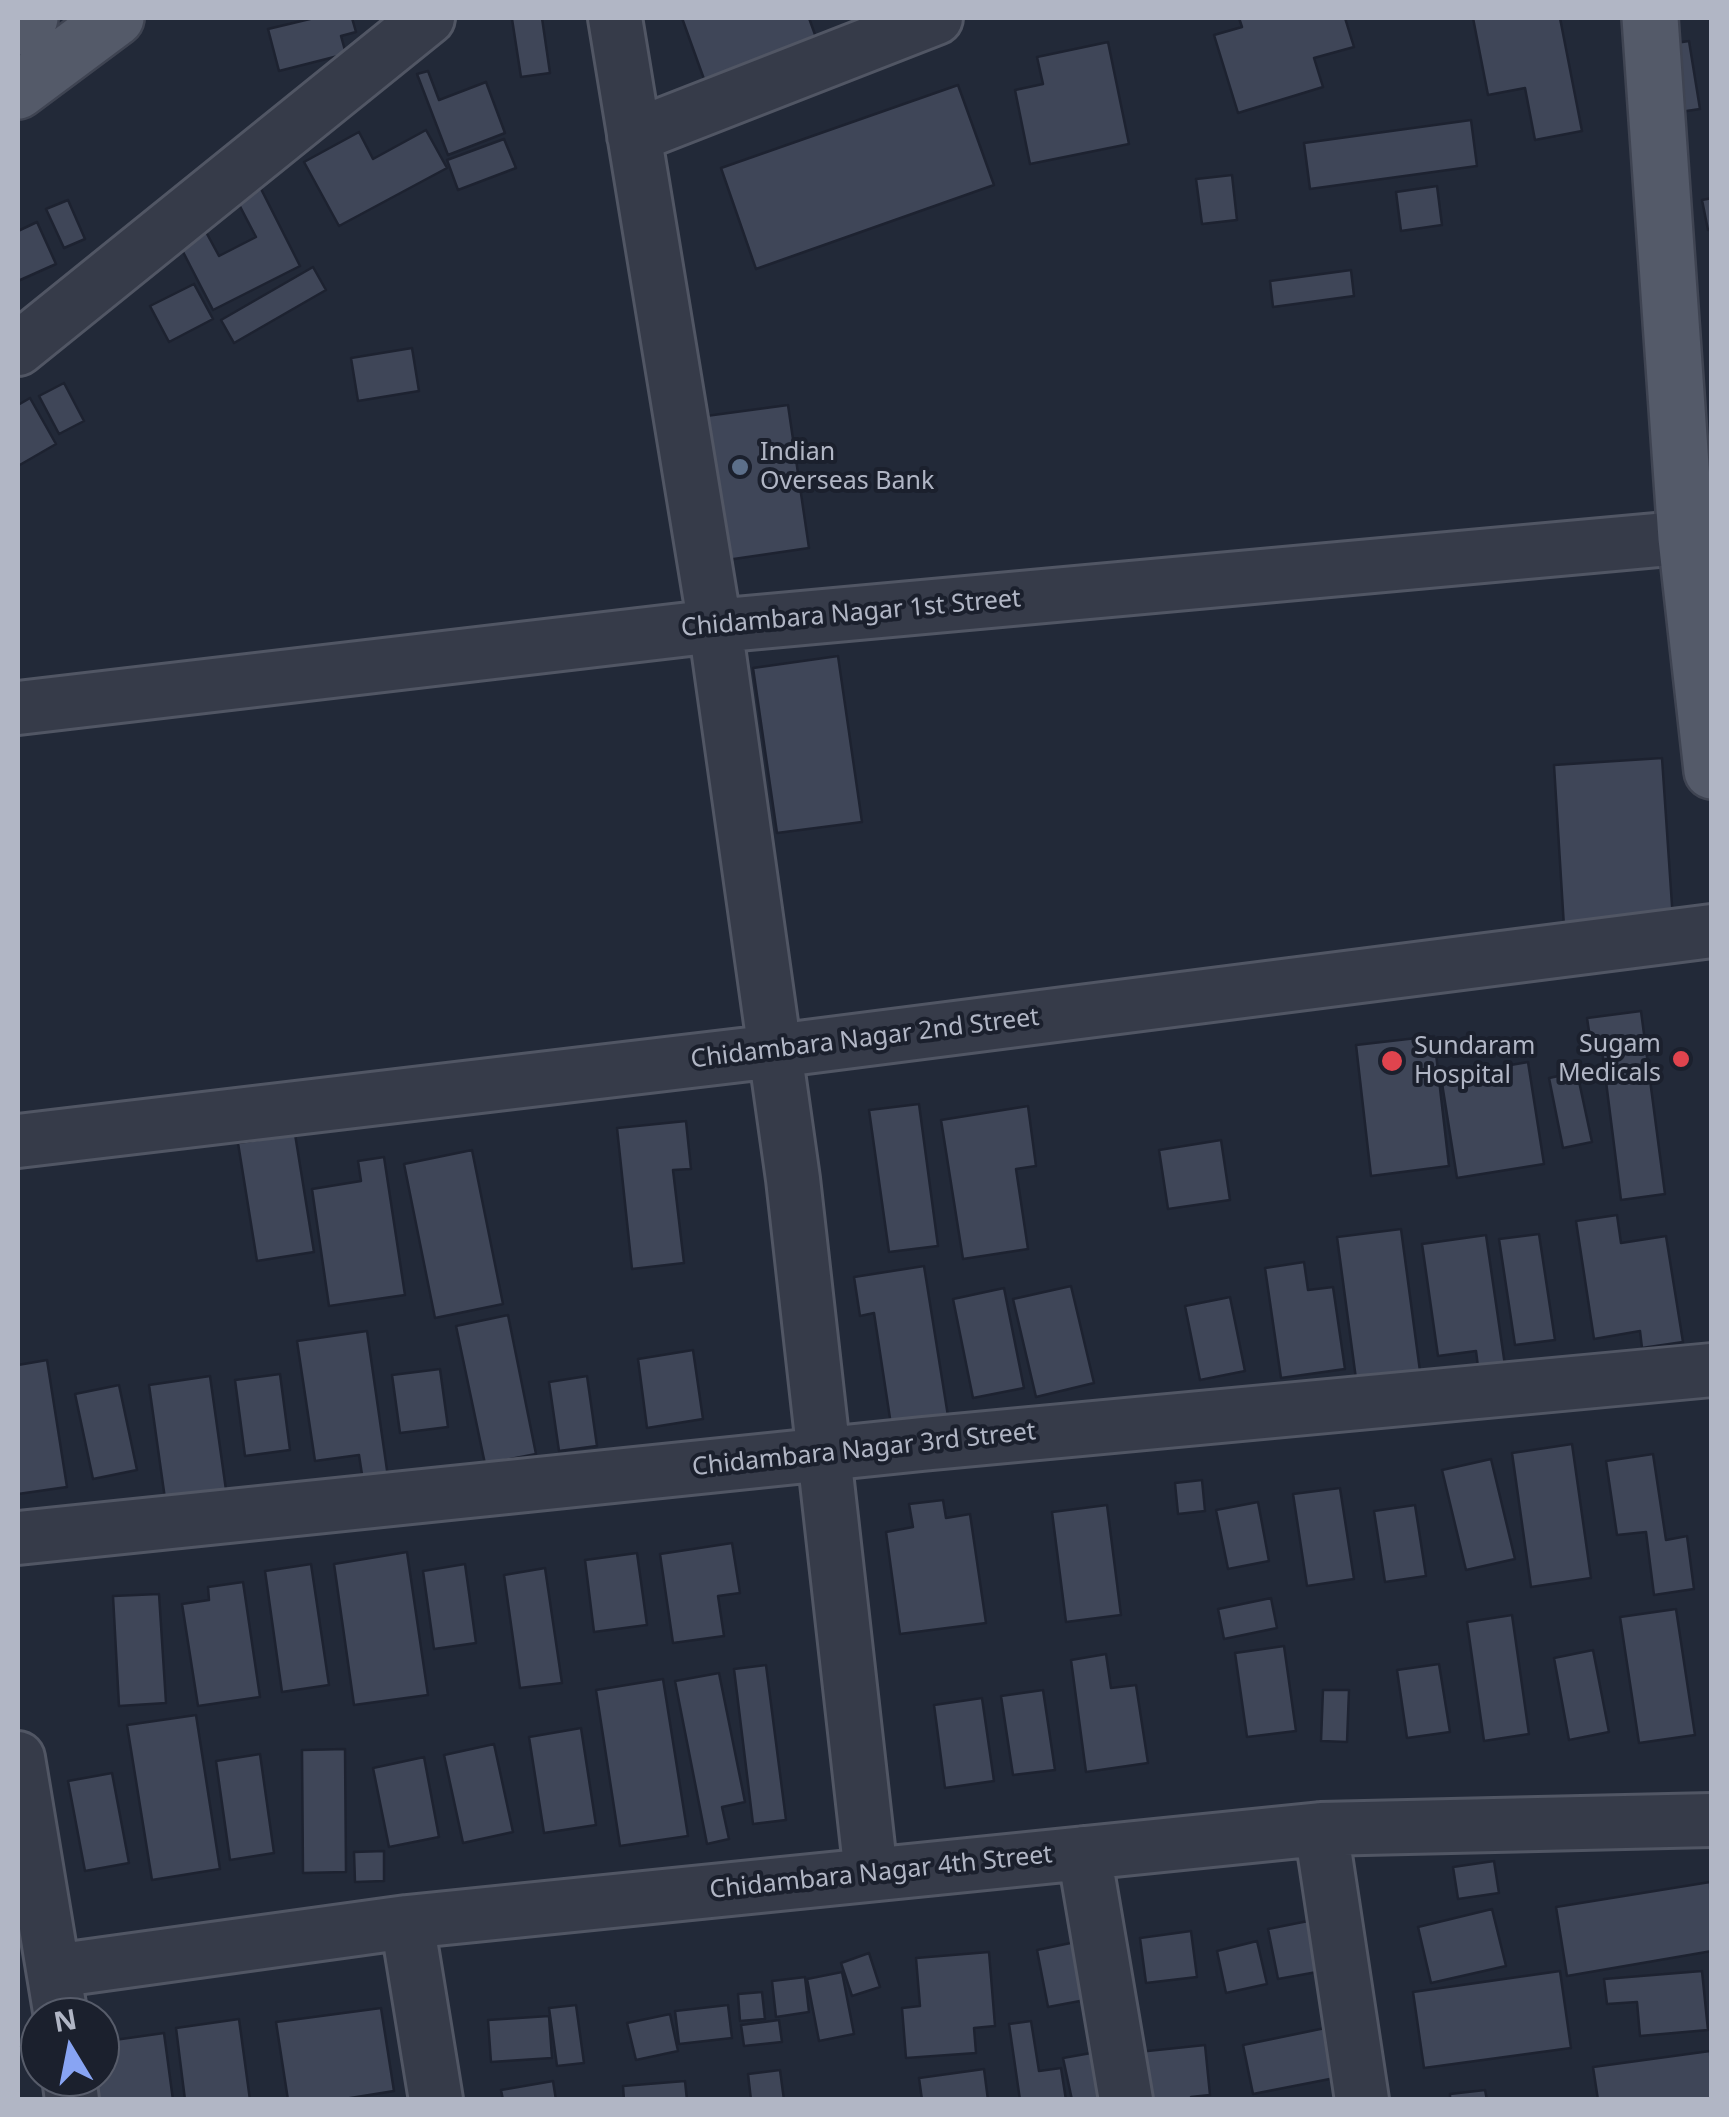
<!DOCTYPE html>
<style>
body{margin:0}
#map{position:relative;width:1729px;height:2117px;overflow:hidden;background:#222938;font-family:"Noto Sans",sans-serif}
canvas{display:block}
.frame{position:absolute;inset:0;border:20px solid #b1b6c5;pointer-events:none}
.north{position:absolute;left:20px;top:1997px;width:100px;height:100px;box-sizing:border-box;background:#1b202d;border:2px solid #575c6a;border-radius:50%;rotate:350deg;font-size:28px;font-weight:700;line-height:40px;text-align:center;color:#b1b6c5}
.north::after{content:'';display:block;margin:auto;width:35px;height:45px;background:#88a4f3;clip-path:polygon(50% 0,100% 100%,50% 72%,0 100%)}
</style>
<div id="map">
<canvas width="1729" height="2117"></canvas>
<div class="frame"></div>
<div class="north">N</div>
</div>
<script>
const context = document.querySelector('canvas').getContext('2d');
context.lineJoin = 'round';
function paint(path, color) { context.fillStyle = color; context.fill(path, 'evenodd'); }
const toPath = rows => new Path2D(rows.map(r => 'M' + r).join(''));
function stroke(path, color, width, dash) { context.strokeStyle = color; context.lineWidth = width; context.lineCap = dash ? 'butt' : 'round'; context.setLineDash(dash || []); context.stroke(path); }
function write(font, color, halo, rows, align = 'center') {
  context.font = font + ' "Noto Sans",sans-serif'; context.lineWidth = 8; context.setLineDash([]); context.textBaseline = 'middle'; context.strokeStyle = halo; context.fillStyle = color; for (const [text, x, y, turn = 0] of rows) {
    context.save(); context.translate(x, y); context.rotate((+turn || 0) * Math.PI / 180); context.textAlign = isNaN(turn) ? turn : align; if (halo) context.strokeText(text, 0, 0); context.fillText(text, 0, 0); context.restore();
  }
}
const building = toPath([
 [314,18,352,18,356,32,341,36,346,54,279,71,268,29,314,18],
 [521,18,542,18,550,73,521,77,512,19,521,18],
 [682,18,809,18,822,54,709,93,682,18],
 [1239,18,1345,18,1354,47,1314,58,1323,87,1238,113,1214,35,1242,27,1239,18],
 [1473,18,1560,18,1582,131,1535,140,1525,88,1488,95,1473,18],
 [1689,41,1700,109,1673,113,1662,45,1689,41],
 [1108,42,1129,144,1030,164,1015,90,1043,84,1037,57,1108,42],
 [428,71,439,100,486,82,505,133,448,155,417,74,428,71],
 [958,85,994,185,756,269,721,168,958,85],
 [1471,120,1477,166,1310,189,1304,143,1471,120],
 [426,130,447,168,339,226,304,162,359,132,373,159,426,130],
 [504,139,516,168,458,190,447,160,504,139],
 [1232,175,1237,220,1202,224,1196,179,1232,175],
 [257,181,300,266,213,310,180,246,206,232,219,256,256,237,233,193,257,181],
 [1437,186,1442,225,1401,231,1396,192,1437,186],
 [1712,198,1712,229,1708,230,1702,200,1712,198],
 [68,200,85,239,64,248,46,209,68,200],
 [37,222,56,264,18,281,18,231,37,222],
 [313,267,326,290,234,343,221,320,313,267],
 [1351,270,1354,296,1273,307,1270,281,1351,270],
 [194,284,213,319,169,342,150,306,194,284],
 [412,348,419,391,358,401,351,358,412,348],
 [64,383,84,421,59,434,39,396,64,383],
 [30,398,56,444,18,466,18,405,30,398],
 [788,405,809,548,727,560,706,416,788,405],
 [838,656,862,822,777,833,753,668,838,656],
 [1662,758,1673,920,1564,927,1554,765,1662,758],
 [1641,1011,1665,1194,1621,1200,1602,1050,1592,1052,1587,1018,1641,1011],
 [1434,1036,1449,1166,1371,1176,1356,1045,1434,1036],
 [1528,1062,1544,1164,1457,1178,1441,1077,1528,1062],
 [1577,1072,1592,1142,1563,1148,1549,1078,1577,1072],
 [919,1104,938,1246,889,1252,869,1110,919,1104],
 [1028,1106,1036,1166,1016,1169,1028,1249,963,1259,941,1120,1028,1106],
 [686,1121,691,1169,673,1170,684,1263,632,1269,617,1128,686,1121],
 [295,1134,314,1252,257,1261,238,1143,295,1134],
 [1221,1140,1230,1200,1168,1209,1159,1150,1221,1140],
 [472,1150,503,1304,435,1318,404,1164,472,1150],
 [384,1157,405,1295,329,1306,312,1189,361,1181,358,1161,384,1157],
 [1617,1215,1621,1243,1666,1236,1683,1342,1642,1348,1640,1331,1594,1339,1576,1221,1617,1215],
 [1401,1229,1420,1371,1356,1379,1337,1237,1401,1229],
 [1539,1234,1555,1340,1515,1345,1499,1239,1539,1234],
 [1486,1235,1507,1379,1480,1383,1476,1351,1438,1356,1422,1244,1486,1235],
 [1304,1262,1308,1290,1333,1287,1345,1369,1281,1378,1265,1268,1304,1262],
 [924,1266,948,1416,891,1425,874,1313,860,1316,854,1277,924,1266],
 [1071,1286,1094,1383,1036,1397,1013,1299,1071,1286],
 [1004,1288,1024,1388,973,1398,953,1299,1004,1288],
 [1230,1297,1245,1371,1200,1380,1185,1306,1230,1297],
 [508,1315,536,1454,485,1464,456,1326,508,1315],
 [367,1331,388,1477,363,1481,359,1455,315,1461,297,1341,367,1331],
 [693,1350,703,1419,647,1428,638,1359,693,1350],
 [47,1360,67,1487,18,1494,18,1365,47,1360],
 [440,1369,448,1427,400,1433,392,1375,440,1369],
 [280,1374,290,1450,245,1456,235,1380,280,1374],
 [210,1376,227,1497,166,1506,149,1385,210,1376],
 [587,1376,597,1446,559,1451,549,1382,587,1376],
 [119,1385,137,1470,93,1479,75,1394,119,1385],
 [1572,1444,1591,1578,1531,1587,1512,1453,1572,1444],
 [1653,1454,1666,1540,1687,1536,1694,1589,1654,1595,1646,1532,1617,1535,1606,1461,1653,1454],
 [1491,1459,1515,1559,1466,1570,1442,1470,1491,1459],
 [1202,1480,1205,1511,1178,1514,1175,1483,1202,1480],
 [1340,1488,1354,1579,1307,1586,1293,1494,1340,1488],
 [943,1500,946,1518,970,1514,986,1623,900,1634,886,1532,913,1527,909,1504,943,1500],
 [1258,1502,1269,1561,1228,1569,1216,1510,1258,1502],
 [1107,1505,1121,1615,1066,1622,1052,1512,1107,1505],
 [1415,1505,1426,1576,1385,1582,1374,1511,1415,1505],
 [732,1543,740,1593,718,1596,724,1636,673,1643,660,1554,732,1543],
 [407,1552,428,1695,354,1705,334,1564,407,1552],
 [637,1553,647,1625,594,1632,585,1560,637,1553],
 [311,1564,329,1685,282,1692,265,1571,311,1564],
 [465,1564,476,1643,434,1649,423,1571,465,1564],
 [545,1568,562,1683,520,1688,504,1575,545,1568],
 [243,1582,260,1697,198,1706,182,1604,209,1600,208,1587,243,1582],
 [159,1594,166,1703,119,1706,113,1596,159,1594],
 [1271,1598,1277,1628,1224,1639,1218,1609,1271,1598],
 [1676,1609,1695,1735,1639,1743,1620,1617,1676,1609],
 [1512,1615,1529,1734,1484,1741,1467,1622,1512,1615],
 [1284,1646,1296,1731,1247,1737,1235,1653,1284,1646],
 [1593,1650,1609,1732,1569,1740,1554,1658,1593,1650],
 [1106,1654,1111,1688,1136,1685,1148,1763,1086,1772,1071,1660,1106,1654],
 [1439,1664,1450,1732,1407,1738,1397,1670,1439,1664],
 [766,1665,786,1820,753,1824,734,1669,766,1665],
 [719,1673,745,1802,722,1807,729,1839,707,1844,675,1681,719,1673],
 [663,1679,688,1836,620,1846,596,1690,663,1679],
 [1043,1690,1055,1770,1013,1775,1001,1696,1043,1690],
 [1323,1690,1349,1690,1347,1742,1321,1741,1323,1690],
 [982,1698,994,1781,945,1788,934,1705,982,1698],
 [196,1715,220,1869,152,1880,127,1725,196,1715],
 [581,1728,596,1825,544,1833,529,1737,581,1728],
 [494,1744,513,1832,463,1843,444,1755,494,1744],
 [345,1749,346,1872,303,1873,302,1750,345,1749],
 [260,1754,274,1853,230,1860,216,1761,260,1754],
 [424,1757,439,1837,389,1847,373,1768,424,1757],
 [112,1773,129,1863,85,1871,68,1781,112,1773],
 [384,1851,384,1881,355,1882,354,1852,384,1851],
 [1494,1861,1499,1893,1458,1899,1453,1867,1494,1861],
 [1710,1882,1712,1951,1567,1976,1556,1907,1710,1882],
 [1492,1909,1506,1966,1431,1983,1418,1927,1492,1909],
 [1308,1921,1317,1972,1278,1979,1268,1929,1308,1921],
 [1191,1931,1197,1977,1146,1983,1140,1938,1191,1931],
 [1085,1940,1096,1998,1048,2007,1037,1950,1085,1940],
 [1257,1941,1267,1984,1226,1993,1217,1951,1257,1941],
 [989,1952,995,2026,974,2028,976,2053,906,2058,902,2008,920,2006,916,1958,989,1952],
 [869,1953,880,1987,852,1996,841,1963,869,1953],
 [1560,1971,1571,2048,1424,2068,1413,1992,1560,1971],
 [1702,1971,1708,2030,1640,2036,1637,2002,1607,2004,1604,1979,1702,1971],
 [842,1972,854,2034,819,2041,807,1979,842,1972],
 [805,1977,809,2012,776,2017,772,1981,805,1977],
 [762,1992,765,2019,740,2021,738,1994,762,1992],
 [576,2005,584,2063,557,2066,549,2008,576,2005],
 [728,2005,732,2038,679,2044,675,2011,728,2005],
 [381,2008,394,2091,338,2100,288,2100,276,2022,381,2008],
 [670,2014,678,2051,636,2060,627,2023,670,2014],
 [549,2016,552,2058,491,2062,488,2020,549,2016],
 [239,2019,250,2100,185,2100,176,2028,239,2019],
 [779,2020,782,2042,744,2046,741,2025,779,2020],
 [1031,2021,1039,2071,1061,2068,1066,2100,1020,2100,1009,2024,1031,2021],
 [1330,2027,1340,2077,1253,2094,1243,2045,1330,2027],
 [164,2033,173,2100,99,2100,96,2077,100,2077,100,2042,164,2033],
 [1205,2045,1210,2095,1191,2097,1192,2100,1143,2100,1138,2052,1205,2045],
 [1710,2051,1712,2100,1598,2100,1593,2067,1710,2051],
 [1091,2053,1101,2100,1072,2100,1063,2058,1091,2053],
 [984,2069,988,2100,922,2100,919,2078,984,2069],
 [780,2070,784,2100,751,2100,748,2074,780,2070],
 [553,2081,556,2100,503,2100,501,2090,553,2081],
 [685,2081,687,2100,624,2100,623,2086,685,2081],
 [1485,2090,1487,2100,1450,2100,1450,2094,1485,2090]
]);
paint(building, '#3f4658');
stroke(building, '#1d2230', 2.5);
const minor = toPath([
 [615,18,715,626,793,1179,871,1874],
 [634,136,936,18],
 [18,349,428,18],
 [18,708,715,626,1712,535],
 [18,1141,775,1051,1712,931],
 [18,1538,922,1444,1712,1370],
 [18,1758,61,2017],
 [1321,1829,1362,2100],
 [1084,1853,1126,2100],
 [407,1922,436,2100],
 [54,1971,407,1922,1321,1829,1712,1820],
 [69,2077,72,2100]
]);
const major = toPath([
 [1650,18,1686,538,1712,771],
 [18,27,30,18],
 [18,91,116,18]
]);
stroke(minor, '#515664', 58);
stroke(major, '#3f4452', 60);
stroke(minor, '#363b49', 52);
stroke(major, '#545a69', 55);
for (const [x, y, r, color] of [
 [740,467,10,"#5c6f8a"],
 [1681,1059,10,"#e0444e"],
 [1392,1061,12,"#e0444e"]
]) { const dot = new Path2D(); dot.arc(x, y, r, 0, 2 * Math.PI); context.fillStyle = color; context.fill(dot); stroke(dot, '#1b202d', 4); }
write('25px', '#b1b6c5', '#1b202d', [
 ["Indian",760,453],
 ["Overseas Bank",760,482],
 ["Sugam",1661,1045,"right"],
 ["Medicals",1661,1074,"right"],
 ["Sundaram",1414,1047],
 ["Hospital",1414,1076]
], 'left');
write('25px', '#b1b6c5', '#1b202d', [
 ["Chidambara Nagar 1st Street",851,614,-5],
 ["Chidambara Nagar 2nd Street",865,1039,-7],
 ["Chidambara Nagar 3rd Street",864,1450,-6],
 ["Chidambara Nagar 4th Street",881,1873,-6]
]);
</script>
